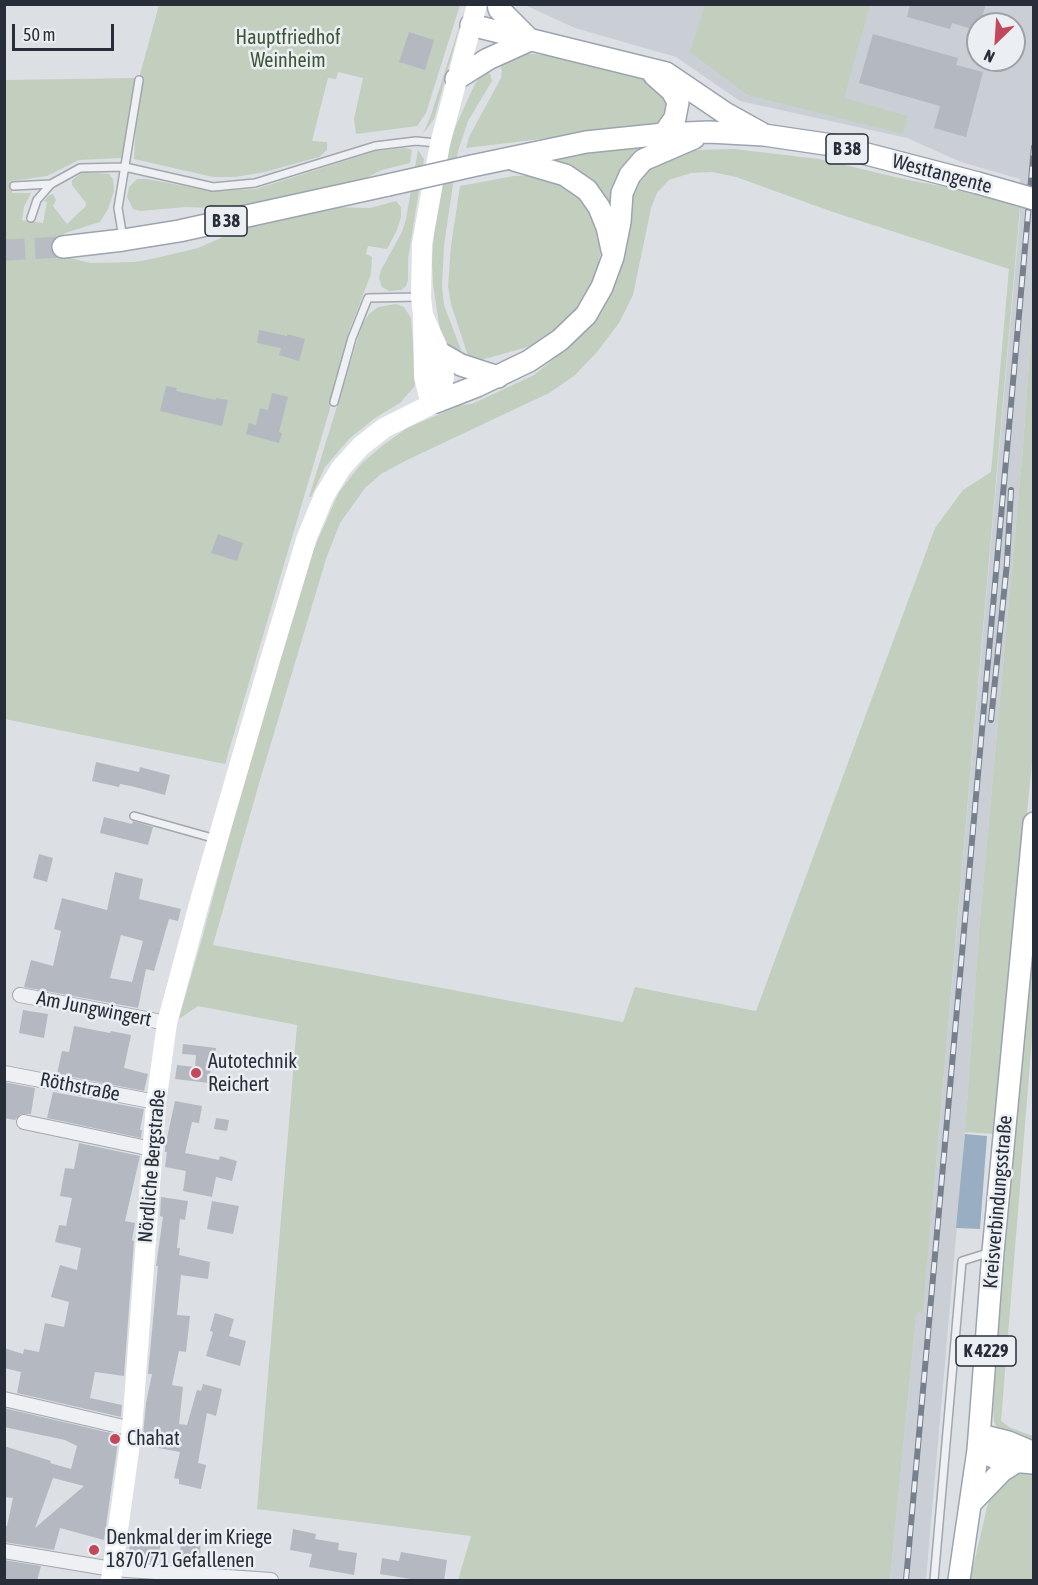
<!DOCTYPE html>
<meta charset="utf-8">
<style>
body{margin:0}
#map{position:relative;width:1038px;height:1585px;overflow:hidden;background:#dce0e5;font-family:"Asap Condensed",sans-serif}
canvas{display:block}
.frame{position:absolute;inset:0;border:6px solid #272e3a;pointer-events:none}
.north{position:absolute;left:966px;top:12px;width:60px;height:60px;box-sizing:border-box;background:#ebeff3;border:2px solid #9da2a9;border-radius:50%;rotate:205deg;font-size:16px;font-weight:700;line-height:24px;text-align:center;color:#272e3a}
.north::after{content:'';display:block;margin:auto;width:21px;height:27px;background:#c3485c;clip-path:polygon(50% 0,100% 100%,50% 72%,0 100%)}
.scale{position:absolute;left:12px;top:24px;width:102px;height:27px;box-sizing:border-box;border:3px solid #272e3a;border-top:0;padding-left:8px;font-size:18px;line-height:21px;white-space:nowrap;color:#272e3a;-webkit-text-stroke:4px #ebeff3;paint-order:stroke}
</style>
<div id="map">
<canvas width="1038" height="1585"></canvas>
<div class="frame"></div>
<div class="north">N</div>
<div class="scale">50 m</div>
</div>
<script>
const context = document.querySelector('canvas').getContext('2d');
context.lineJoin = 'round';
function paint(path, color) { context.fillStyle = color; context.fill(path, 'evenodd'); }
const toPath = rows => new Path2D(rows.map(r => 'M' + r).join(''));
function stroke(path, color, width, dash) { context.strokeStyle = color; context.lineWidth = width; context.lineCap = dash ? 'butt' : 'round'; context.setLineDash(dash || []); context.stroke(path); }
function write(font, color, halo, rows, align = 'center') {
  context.font = font + ' "Asap Condensed",sans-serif'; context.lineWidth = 5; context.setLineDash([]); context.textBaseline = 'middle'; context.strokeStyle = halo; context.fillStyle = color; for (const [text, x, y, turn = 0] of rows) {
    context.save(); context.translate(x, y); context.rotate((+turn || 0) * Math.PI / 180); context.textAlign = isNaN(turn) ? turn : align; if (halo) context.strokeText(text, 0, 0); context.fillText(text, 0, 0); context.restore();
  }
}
paint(toPath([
 [525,5,1033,5,1033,303,1023,447,980,918,965,1134,926,1580,890,1580,914,1338,917,1311,923,1311,1020,215,1020,179,961,162,907,138,740,101,676,57,575,28],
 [978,24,1014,24,1014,60,978,60]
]), '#cacfd6');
paint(toPath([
 [159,5,460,5,426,113,417,126,356,134,354,119,363,78,338,72,336,79,328,78,312,141,327,142,327,150,319,157,265,172,235,177,213,177,134,159,138,83,121,158,79,160,47,176,13,181,12,193,31,193,24,207,22,220,43,223,47,202,44,201,49,195,53,194,56,200,53,206,67,224,86,206,86,203,72,185,72,180,83,172,109,174,113,179,114,191,108,209,100,222,65,233,62,237,62,250,67,257,90,263,135,262,156,258,198,248,244,228,332,207,370,208,396,201,401,207,401,217,397,230,387,249,368,246,366,254,372,257,371,274,349,331,329,412,225,764,5,719,4,80,139,78],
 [466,5,434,119,423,134,431,115],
 [705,5,870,5,844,98,907,116,903,134,748,95,690,52],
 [522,53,556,56,644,76,670,98,664,120,650,126,466,148,469,137,501,78,502,71,498,59],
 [488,67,492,81,468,121,458,151,444,245,442,286,444,305,461,350,460,355,450,349,440,330,433,284,432,261,434,232,445,155,454,130,473,88,482,72],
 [674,141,608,211,538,160,558,155],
 [403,148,410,149,412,151,410,163,382,170,362,180,237,209,186,207,140,211,133,209,127,197,129,187,137,179,147,179,211,191,256,189,376,151],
 [734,149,819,159,908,180,957,189,1020,207,923,1312,917,1312,914,1338,890,1580,458,1580,471,1536,257,1509,297,1025,198,1006,179,1019,180,1014,202,939,245,775,311,555,339,492,361,464,382,446,407,428,461,405,472,404,534,375,569,346,598,315,619,277,624,251,627,209,638,175,666,156,695,150],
 [712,172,736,177,833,212,1009,269,991,472,963,490,935,528,756,1011,635,987,623,1022,213,945,260,780,326,559,340,523,365,488,381,474,407,460,549,393,574,376,597,352,619,323,633,295,651,208,657,193,669,180,691,173],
 [418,150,424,159,408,259,408,280,406,286,401,290,389,291,382,287,379,278,381,270,402,232,406,219],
 [542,175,582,195,601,233,601,251,595,277,576,309,547,336,531,346,481,360,469,359,451,304,448,287,451,246,460,186,514,176],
 [1033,303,1033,753,995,1134,965,1132,980,918,1023,447],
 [396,304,404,307,411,318,416,379,414,387,400,403,375,418,350,438,325,467,311,497,309,497,362,325,369,314,378,307],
 [1033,921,1033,1026,1001,1421,1011,1428,1033,1436,1033,1444,999,1431,994,1422,993,1409,1011,1160],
 [1027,1471,1033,1471,1033,1580,970,1580,990,1495,1002,1480]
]), '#c2cebe');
paint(toPath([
 [965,1134,987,1136,980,1229,956,1228]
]), '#99aec3');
paint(toPath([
 [910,4,986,4,980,24,978,24,978,31,952,23,950,29,907,17],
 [409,32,434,40,425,70,399,62],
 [873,34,958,58,956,65,983,72,966,137,934,128,940,106,859,83],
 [259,330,287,336,287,334,305,339,299,361,279,355,281,348,257,343],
 [166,386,177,388,176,391,216,400,216,398,228,400,222,426,160,411],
 [272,393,288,397,279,432,282,433,279,443,246,434,249,423,256,425,260,408,268,410],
 [218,534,243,543,237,561,211,553],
 [96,762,139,772,140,767,170,775,165,795,131,786,120,784,119,787,92,781],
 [104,817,132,824,133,821,153,827,148,845,100,833],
 [39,854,53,858,47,882,33,878],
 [115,872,143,879,139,899,181,909,178,921,169,919,154,971,146,969,138,1008,24,987,31,960,53,966,61,931,54,929,62,898,107,910],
 [121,935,143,941,132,982,110,978],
 [23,1010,48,1014,44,1038,19,1033],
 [74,1026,110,1033,111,1031,131,1035,124,1068,148,1074,144,1091,57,1074,62,1051,69,1052],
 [183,1044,216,1048,215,1058,212,1057,209,1083,175,1079,177,1065,195,1067,196,1055,182,1054],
 [4,1082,35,1088,31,1114,21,1114,15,1120,4,1118],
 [53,1092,144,1109,140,1130,142,1130,141,1138,47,1118],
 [175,1101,202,1106,199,1123,192,1122,185,1153,219,1160,220,1156,237,1161,232,1181,216,1177,212,1197,183,1191,186,1171,165,1167,167,1152,165,1152,165,1147],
 [216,1118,229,1120,227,1131,214,1129],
 [79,1143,140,1156,125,1221,135,1223,132,1240,134,1241,124,1376,95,1372,90,1398,122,1405,121,1417,17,1393,21,1372,4,1368,4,1348,23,1354,24,1349,39,1352,45,1323,64,1327,69,1302,51,1297,60,1265,77,1270,81,1248,55,1242,59,1225,66,1226,72,1198,60,1196,65,1168,74,1169],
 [161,1197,188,1201,185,1220,180,1219,177,1248,180,1248,179,1255,210,1262,208,1279,181,1275,177,1315,190,1316,186,1352,179,1351,172,1385,183,1387,179,1424,187,1425,197,1390,201,1391,203,1384,222,1389,216,1416,207,1413,198,1463,206,1465,201,1489,179,1484,179,1479,174,1478,180,1452,142,1445,146,1403,152,1374,148,1374,158,1266,156,1266,163,1217,160,1216],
 [212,1201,239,1206,233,1234,207,1229],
 [215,1313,234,1319,229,1336,246,1341,240,1366,206,1356,213,1332,210,1331],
 [4,1408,119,1435,104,1540,60,1528,54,1550,4,1542,4,1526,7,1526,13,1498,4,1497,4,1446,51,1461,50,1463,71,1469,77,1446,65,1440,4,1427],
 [53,1478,84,1486,35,1528],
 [293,1529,316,1534,315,1539,339,1543,338,1550,357,1553,354,1575,309,1567,312,1554,290,1550],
 [132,1532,162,1538,157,1563,129,1561,131,1550,129,1550],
 [200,1538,201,1566,181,1565,180,1539],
 [401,1552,447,1560,444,1581,423,1581,380,1574,382,1558,399,1561],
 [4,1560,41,1566,37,1581,4,1581]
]), '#b4b9c1');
stroke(toPath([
 [4,250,63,247]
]), '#b8bcc3', 21, [21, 10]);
const lane = toPath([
 [14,186,51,184],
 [31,218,37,200,51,184,80,168,125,167,213,187,255,183,375,146,416,141,437,143],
 [123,238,118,208,139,80],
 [334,402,352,338,368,298,419,297],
 [134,816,216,839],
 [934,1580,962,1261,991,1252]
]);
const street = toPath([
 [20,995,167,1023],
 [4,1073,156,1102],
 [24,1122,152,1149],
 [4,1399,132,1429],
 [4,1551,112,1569,271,1580]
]);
const primary = toPath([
 [498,4,499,9,530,40],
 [471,25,666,73,725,113,761,133],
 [654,75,672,91,678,102,675,118,664,134],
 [456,79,488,59,530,40],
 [514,160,565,175,587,190,599,207,607,227,612,250],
 [472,166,586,142,664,134,709,132,764,135,832,145,978,183],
 [63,247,123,240,179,231,388,185],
 [440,353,461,365,498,377],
 [436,402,477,386,529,361,560,340,586,315,602,287,613,257,620,222,622,193,630,175,643,160,694,138],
 [980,1435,1008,1442,1034,1453],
 [978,1450,1000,1460,1034,1463],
 [971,1503,1002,1471,1016,1462],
 [959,1580,978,1450,993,1252,1034,823]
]);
stroke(lane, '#a2a7ae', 10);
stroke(street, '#a2a7ae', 16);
stroke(primary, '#9ca4b0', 24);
stroke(lane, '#eef0f4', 7);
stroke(street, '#eef0f4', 14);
stroke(toPath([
 [431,404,424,377,423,315,421,297,422,244,440,144,477,4],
 [111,1580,132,1429,156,1104,167,1023,201,897,270,660,307,537,324,496,341,468,361,446,384,428,436,402,442,388,444,376,440,353,423,315]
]), '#fff', 20);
stroke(primary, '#fff', 21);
const rail = toPath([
 [991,720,1007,563,1011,490],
 [906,1580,1034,147]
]);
stroke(rail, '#77808d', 6);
stroke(rail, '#ebeff3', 4, [11]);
const primaryBridge = toPath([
 [978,183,1034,199],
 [388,185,472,166]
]);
stroke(primaryBridge, '#9ca4b0', 24, []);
stroke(primaryBridge, '#fff', 21);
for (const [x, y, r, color] of [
 [196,1073,6,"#c3485c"],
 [115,1439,6,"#c3485c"],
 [94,1550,6,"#c3485c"]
]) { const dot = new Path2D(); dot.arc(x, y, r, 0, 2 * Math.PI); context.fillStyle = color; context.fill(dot); stroke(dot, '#ebeff3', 2); }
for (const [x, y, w] of [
 [847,149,42],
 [226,221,42],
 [986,1351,60]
]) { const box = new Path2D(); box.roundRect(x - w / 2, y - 15, w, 30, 4.5); context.fillStyle = '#ebeff3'; context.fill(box); stroke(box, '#272e3a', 1.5); }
write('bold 18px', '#272e3a', null, [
 ["B 38",847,149],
 ["B 38",226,221],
 ["K 4229",986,1351]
]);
write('20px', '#3c5535', '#ebeff3', [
 ["Hauptfriedhof",288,38],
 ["Weinheim",288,61]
]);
write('20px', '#272e3a', '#ebeff3', [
 ["Westtangente",942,174,15],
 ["Am Jungwingert",94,1009,11],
 ["Röthstraße",80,1087,11],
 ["Nördliche Bergstraße",152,1166,-85],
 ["Kreisverbindungsstraße",998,1202,-85]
]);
write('20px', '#272e3a', '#ebeff3', [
 ["Autotechnik",208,1062],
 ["Reichert",208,1085],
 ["Chahat",127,1439],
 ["Denkmal der im Kriege",106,1538],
 ["1870/71 Gefallenen",106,1561]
], 'left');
</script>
